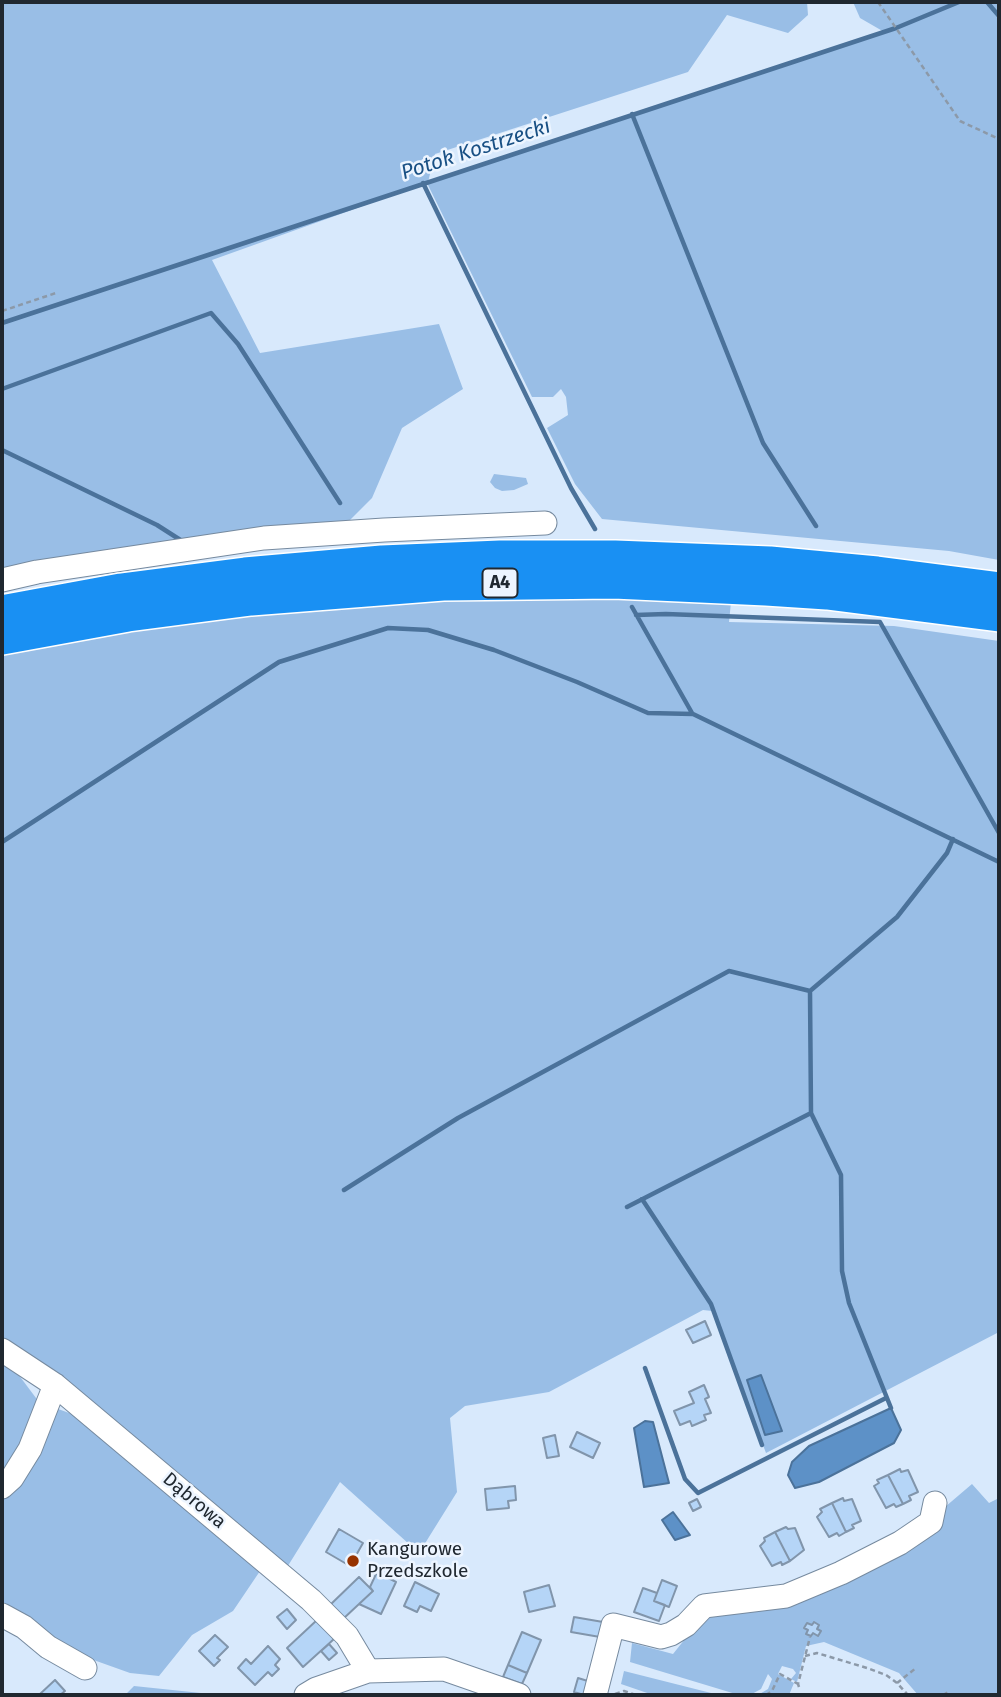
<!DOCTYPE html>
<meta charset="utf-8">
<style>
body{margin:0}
#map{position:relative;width:1001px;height:1697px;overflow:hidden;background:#d8e9fc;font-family:"Fira Sans",sans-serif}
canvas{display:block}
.frame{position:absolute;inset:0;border:4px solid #202830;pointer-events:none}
</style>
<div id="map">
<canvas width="1001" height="1697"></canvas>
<div class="frame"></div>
</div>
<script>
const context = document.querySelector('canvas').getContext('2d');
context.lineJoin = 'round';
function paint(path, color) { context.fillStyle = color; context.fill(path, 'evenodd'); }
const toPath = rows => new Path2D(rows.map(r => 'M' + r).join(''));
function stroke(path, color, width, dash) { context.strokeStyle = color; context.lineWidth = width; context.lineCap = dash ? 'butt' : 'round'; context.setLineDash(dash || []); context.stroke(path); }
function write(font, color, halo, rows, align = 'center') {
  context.font = font + ' "Fira Sans",sans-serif'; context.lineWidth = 5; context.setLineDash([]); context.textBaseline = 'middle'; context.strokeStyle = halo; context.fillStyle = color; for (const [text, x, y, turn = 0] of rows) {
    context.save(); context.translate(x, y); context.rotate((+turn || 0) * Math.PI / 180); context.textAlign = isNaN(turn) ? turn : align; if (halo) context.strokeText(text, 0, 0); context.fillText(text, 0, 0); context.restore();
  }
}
paint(toPath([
 [2,2,807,2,808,15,788,33,727,15,688,72,435,154,428,182,886,33,860,18,853,2,999,2,999,560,949,551,602,519,575,484,547,428,568,415,566,397,561,389,553,397,532,397,427,183,212,260,260,353,439,324,463,389,402,428,372,498,343,527,2,572],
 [494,474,526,478,528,484,514,490,502,491,495,488,490,482],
 [611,596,731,602,729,622,894,626,999,641,999,1332,766,1453,712,1311,703,1310,549,1392,465,1406,450,1418,457,1492,419,1553,340,1482,286,1569,57,1372,2,1339,2,653,105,633,296,610,440,599],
 [2,1364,18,1374,39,1402,80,1417,260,1571,233,1611,192,1635,159,1676,130,1673,88,1658,2,1607],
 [972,1484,989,1503,999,1498,999,1695,918,1695,899,1673,824,1642,806,1646,797,1682,791,1679,796,1673,793,1669,782,1666,778,1674,794,1683,789,1695,758,1695,768,1689,772,1679,768,1674,761,1689,750,1695,739,1695,630,1662,632,1643,673,1654,705,1614,790,1603,927,1539,945,1514,945,1507],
 [624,1671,719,1695,653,1695,621,1684],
 [134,1686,220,1695,125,1695]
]), '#99bee6');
const water = toPath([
 [761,1375,782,1431,765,1435,747,1380,761,1375],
 [891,1408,901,1430,894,1443,819,1482,795,1488,788,1475,792,1462,809,1446,891,1408],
 [645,1421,653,1422,669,1483,644,1487,634,1428,645,1421],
 [673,1512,690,1535,675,1540,662,1520,673,1512]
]);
paint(water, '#5d91c7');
stroke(water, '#4b729a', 2);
stroke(toPath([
 [987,2,999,16],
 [632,114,763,443,816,526],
 [423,183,571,488,595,529],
 [2,323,896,28,959,2],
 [2,389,211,313,238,344,340,503],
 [2,450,157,525,182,541],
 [632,607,692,713],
 [636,615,666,614,880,622,999,833],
 [2,842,279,662,388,628,428,630,494,650,577,682,648,713,693,714,999,862],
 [810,991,811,1113,841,1175,842,1271,849,1303,891,1408],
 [810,991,897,917,947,853,953,839],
 [344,1190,458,1118,729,971,810,991],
 [642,1199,711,1304,762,1445],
 [627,1207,811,1113],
 [645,1368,685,1479,698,1493,886,1398]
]), '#4b729a', 4.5);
const building = toPath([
 [705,1321,711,1335,693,1343,686,1330,705,1321],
 [704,1385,709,1397,705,1399,711,1413,704,1415,706,1420,692,1426,690,1421,680,1425,674,1411,694,1403,689,1392,704,1385],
 [577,1432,600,1443,593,1458,570,1447,577,1432],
 [555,1435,559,1456,547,1458,543,1438,555,1435],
 [900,1469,901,1472,908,1470,918,1492,909,1496,911,1500,903,1504,888,1475,900,1469],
 [888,1475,903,1504,896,1507,894,1504,886,1508,874,1486,879,1483,877,1480,888,1475],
 [515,1486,516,1500,508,1501,509,1508,487,1510,485,1489,515,1486],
 [843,1498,844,1501,852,1499,861,1521,852,1525,854,1528,846,1532,832,1503,843,1498],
 [697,1499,701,1507,693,1511,689,1503,697,1499],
 [832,1503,846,1532,839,1536,837,1533,829,1537,817,1517,822,1512,820,1509,832,1503],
 [786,1527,788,1529,795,1528,804,1550,790,1561,775,1532,786,1527],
 [339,1529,363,1543,350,1566,326,1552,339,1529],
 [775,1532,790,1561,782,1565,781,1562,772,1566,760,1546,765,1541,764,1538,775,1532],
 [377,1572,396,1582,381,1614,359,1604,373,1591,370,1587,377,1572],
 [359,1577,373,1591,343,1619,329,1606,359,1577],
 [662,1580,677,1586,669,1607,654,1601,662,1580],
 [415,1582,439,1594,431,1611,420,1606,417,1612,404,1606,415,1582],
 [549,1585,555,1606,529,1612,524,1592,549,1585],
 [643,1588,657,1593,654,1601,665,1605,659,1621,634,1612,643,1588],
 [287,1609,296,1620,287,1629,277,1617,287,1609],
 [574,1617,603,1622,600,1637,571,1632,574,1617],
 [317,1620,334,1639,303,1667,287,1648,317,1620],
 [814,1622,819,1625,817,1629,821,1631,818,1636,813,1633,811,1636,806,1634,808,1630,804,1628,807,1623,812,1625,814,1622],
 [522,1632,541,1640,527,1673,508,1665,522,1632],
 [215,1635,228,1647,217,1658,220,1660,214,1666,199,1651,215,1635],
 [329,1644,337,1653,329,1660,321,1651,329,1644],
 [268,1646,280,1659,275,1665,279,1669,272,1676,268,1672,255,1685,238,1668,246,1659,251,1664,268,1646],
 [508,1665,527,1673,522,1684,503,1677,508,1665],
 [578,1678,591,1682,584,1695,574,1692,578,1678],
 [55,1680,65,1691,60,1695,41,1695,40,1694,55,1680]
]);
paint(building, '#b5d5f7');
stroke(building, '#8195ab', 2);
const minor = toPath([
 [2,580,37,572,264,538,384,530,545,523],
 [2,1350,55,1385,311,1600,347,1636,368,1671],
 [2,1487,12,1478,30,1449,55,1385],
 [2,1615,24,1627,48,1647,85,1668],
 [306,1695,316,1689,368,1671,444,1669,519,1695],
 [595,1695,613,1625,661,1637,671,1634,686,1625,704,1606,786,1596,841,1573,900,1543,931,1522,935,1503]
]);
const highway = toPath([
 [2,612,121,590,245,574,382,562,500,557,615,557,770,563,877,573,999,589],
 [2,638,128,615,251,599,443,584,614,582,766,589,827,593,999,615]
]);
stroke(minor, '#768a9f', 25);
stroke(highway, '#fff', 36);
stroke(toPath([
 [878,2,960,121,999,139],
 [2,311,56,293],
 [805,1656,817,1653,867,1668,886,1675,897,1683,908,1695],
 [897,1683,916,1668],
 [799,1687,798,1684,810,1637],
 [615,1694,624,1691,636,1695],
 [766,1695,772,1691,780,1674,798,1684],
 [943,1695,950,1691]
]), '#8c99a8', 2.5, [5, 3.5]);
stroke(minor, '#fff', 23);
stroke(highway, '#1990f3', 33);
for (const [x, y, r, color] of [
 [353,1561,7,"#973300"]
]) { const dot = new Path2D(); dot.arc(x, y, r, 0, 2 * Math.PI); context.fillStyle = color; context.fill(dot); stroke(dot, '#edf5ff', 2.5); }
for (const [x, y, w] of [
 [500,583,35]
]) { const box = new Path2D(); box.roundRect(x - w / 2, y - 14.5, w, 29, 5); context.fillStyle = '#edf5ff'; context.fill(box); stroke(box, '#202830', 2); }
write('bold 18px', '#202830', null, [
 ["A4",500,583]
]);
write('19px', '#202830', '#edf5ff', [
 ["Dąbrowa",194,1501,40]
]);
write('19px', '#202830', '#edf5ff', [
 ["Kangurowe",367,1550],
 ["Przedszkole",367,1572]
], 'left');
write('italic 21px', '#195084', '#edf5ff', [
 ["Potok Kostrzecki",476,150,-18]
]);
</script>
